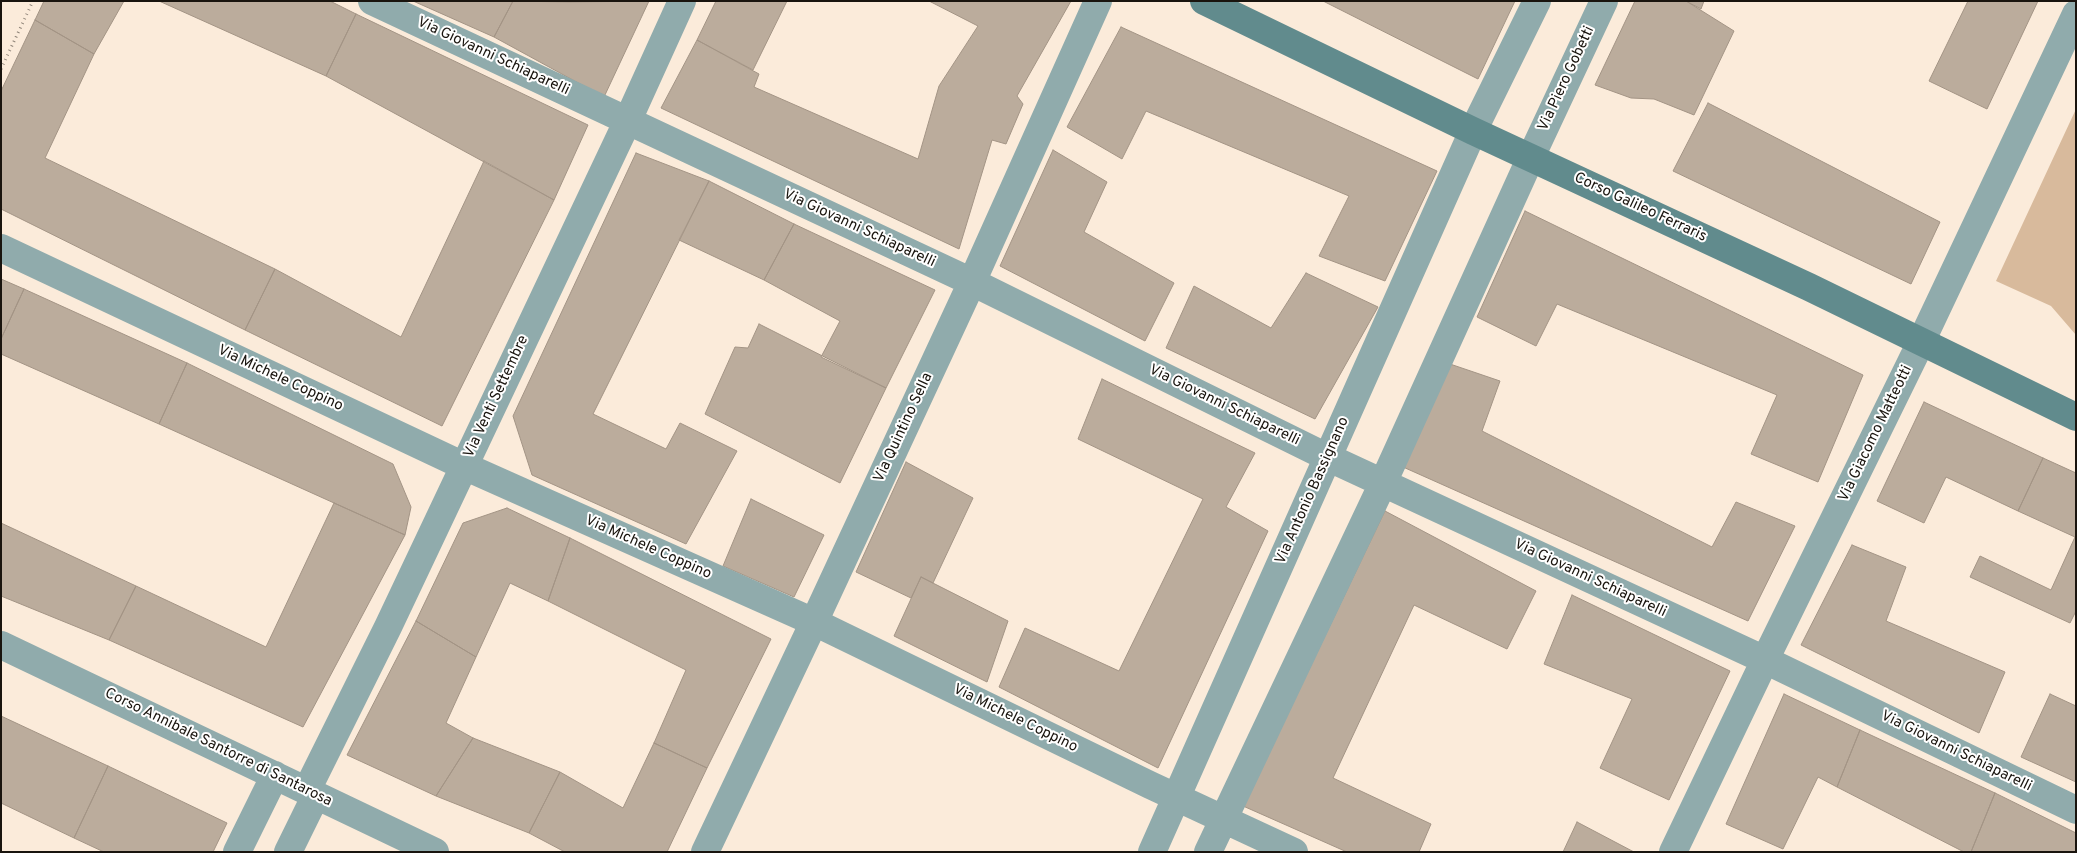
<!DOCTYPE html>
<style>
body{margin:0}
#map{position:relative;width:2077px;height:853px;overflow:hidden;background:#fbebda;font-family:Overpass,sans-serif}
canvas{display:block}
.frame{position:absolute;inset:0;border:2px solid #19140e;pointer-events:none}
</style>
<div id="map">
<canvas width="2077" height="853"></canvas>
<div class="frame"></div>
</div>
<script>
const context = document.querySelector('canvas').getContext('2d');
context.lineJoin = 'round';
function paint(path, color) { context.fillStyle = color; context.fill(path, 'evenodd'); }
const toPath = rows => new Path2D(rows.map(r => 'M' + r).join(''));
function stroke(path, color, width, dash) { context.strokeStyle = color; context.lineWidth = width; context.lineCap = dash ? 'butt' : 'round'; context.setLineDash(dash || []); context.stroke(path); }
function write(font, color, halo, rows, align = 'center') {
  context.font = font + ' Overpass,sans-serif'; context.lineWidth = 4; context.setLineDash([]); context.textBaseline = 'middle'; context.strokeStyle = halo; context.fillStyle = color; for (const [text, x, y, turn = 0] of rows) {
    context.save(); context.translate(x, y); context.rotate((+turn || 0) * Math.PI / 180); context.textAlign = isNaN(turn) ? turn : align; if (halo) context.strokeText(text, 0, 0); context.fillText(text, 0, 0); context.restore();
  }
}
paint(toPath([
 [2076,109,2076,335,2051,306,1996,281]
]), '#d8ba9c');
const building = toPath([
 [44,1,124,1,94,54,35,20,44,1],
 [159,1,330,1,356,14,326,76,159,1],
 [413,1,513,1,494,37,413,1],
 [513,1,569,2,649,1,604,97,494,37,513,1],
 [716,1,787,1,753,70,697,40,716,1],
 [929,1,1071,1,1017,96,1023,104,1006,144,992,140,959,249,661,108,697,40,759,74,754,87,918,159,939,86,978,26,929,1],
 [1323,1,1515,1,1478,79,1323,1],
 [1635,1,1686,1,1734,31,1694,115,1654,99,1631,98,1595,85,1635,1],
 [1686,1,1704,1,1701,9,1686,1],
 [1968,1,2038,1,1987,109,1929,81,1968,1],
 [356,14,588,125,554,200,326,76,356,14],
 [35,20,94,54,45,158,275,269,245,330,1,209,1,91,35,20],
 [1121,27,1437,171,1385,281,1319,256,1349,196,1146,111,1122,159,1067,127,1121,27],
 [1708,103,1940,222,1911,284,1673,171,1708,103],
 [1053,150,1107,182,1084,232,1174,283,1145,341,1000,266,1053,150],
 [636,153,709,181,593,414,666,449,680,423,737,451,686,544,532,475,513,416,636,153],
 [484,161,554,200,442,426,245,330,275,269,401,337,484,161],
 [709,181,794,224,764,280,679,240,709,181],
 [1525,211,1863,375,1818,482,1751,454,1777,395,1557,304,1536,346,1477,317,1525,211],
 [794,224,935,290,886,388,821,357,840,321,764,280,794,224],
 [1306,273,1378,307,1315,419,1166,348,1194,286,1271,328,1306,273],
 [1,279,24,289,1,339,1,279],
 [24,289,187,363,159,424,1,354,1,339,24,289],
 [759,324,886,388,840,483,705,414,735,347,748,348,759,324],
 [187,363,393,464,411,507,405,535,159,424,187,363],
 [1447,363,1500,381,1482,431,1712,547,1736,502,1795,526,1748,621,1403,467,1447,363],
 [1102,379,1255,453,1226,507,1268,531,1158,768,999,687,1025,628,1119,671,1203,499,1078,439,1102,379],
 [1924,402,2043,458,2018,511,1946,477,1924,523,1877,501,1924,402],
 [2043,458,2076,473,2076,611,2070,623,1970,577,1980,556,2051,590,2075,537,2018,511,2043,458],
 [906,462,973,498,933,583,921,577,911,598,856,572,906,462],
 [751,499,824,535,794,597,723,566,751,499],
 [334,503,405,535,303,727,109,640,136,586,266,647,334,503],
 [507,508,570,538,548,601,510,583,476,657,416,621,463,523,507,508],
 [1385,511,1536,591,1507,649,1414,605,1333,778,1431,824,1419,852,1347,852,1243,806,1385,511],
 [1,523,136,586,109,640,1,596,1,523],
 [570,538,771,639,707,768,654,743,686,670,548,601,570,538],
 [1852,545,1906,567,1886,621,2005,672,1979,733,1801,645,1852,545],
 [921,577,1008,621,987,682,894,636,921,577],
 [1572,595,1730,671,1669,800,1600,768,1632,699,1544,664,1572,595],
 [416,621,476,657,446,723,473,738,436,796,347,755,416,621],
 [1784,694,1860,730,1837,787,1818,777,1783,849,1726,824,1784,694],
 [2050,694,2076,706,2076,782,2021,757,2050,694],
 [1,716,108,766,74,838,1,803,1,716],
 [1860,730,1995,793,1971,852,1964,852,1837,787,1860,730],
 [473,738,560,772,529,833,436,796,473,738],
 [654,743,707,768,667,852,565,852,529,833,560,772,623,808,654,743],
 [108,766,227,823,213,852,104,852,74,838,108,766],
 [1995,793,2076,833,2076,852,1971,852,1995,793],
 [1577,822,1634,852,1563,852,1577,822]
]);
paint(building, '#bbac9c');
stroke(building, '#a39485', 1);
stroke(toPath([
 [1,69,33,1]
]), '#91867a', 3, [1, 4]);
stroke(toPath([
 [372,1,972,282,1327,457,1765,660,2076,810],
 [1,248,464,466,814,622,1150,785,1294,852],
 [1,645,435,852],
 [307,790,388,627,628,120,682,1],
 [237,852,275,775],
 [288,852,316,795],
 [705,852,814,622,972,282,1098,1],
 [1152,852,1473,131,1537,1],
 [1208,852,1383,483,1531,157,1604,1],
 [1673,852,1765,660,1921,342,2076,14]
]), '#90abac', 28);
stroke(toPath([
 [1204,1,1473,131,1809,287,2076,417]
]), '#618b8d', 28);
write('15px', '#19140e', '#fff', [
 ["Via Giovanni Schiaparelli",493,57,25],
 ["Via Piero Gobetti",1567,79,-65],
 ["Corso Galileo Ferraris",1640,208,25],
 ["Via Giovanni Schiaparelli",859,229,25],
 ["Via Michele Coppino",280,379,25],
 ["Via Venti Settembre",497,397,-65],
 ["Via Giovanni Schiaparelli",1224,406,26],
 ["Via Quintino Sella",904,428,-65],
 ["Via Giacomo Matteotti",1876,434,-64],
 ["Via Antonio Bassignano",1313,491,-66],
 ["Via Michele Coppino",648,548,24],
 ["Via Giovanni Schiaparelli",1590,579,25],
 ["Via Michele Coppino",1015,719,26],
 ["Corso Annibale Santorre di Santarosa",218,748,26],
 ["Via Giovanni Schiaparelli",1956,752,26]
]);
</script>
